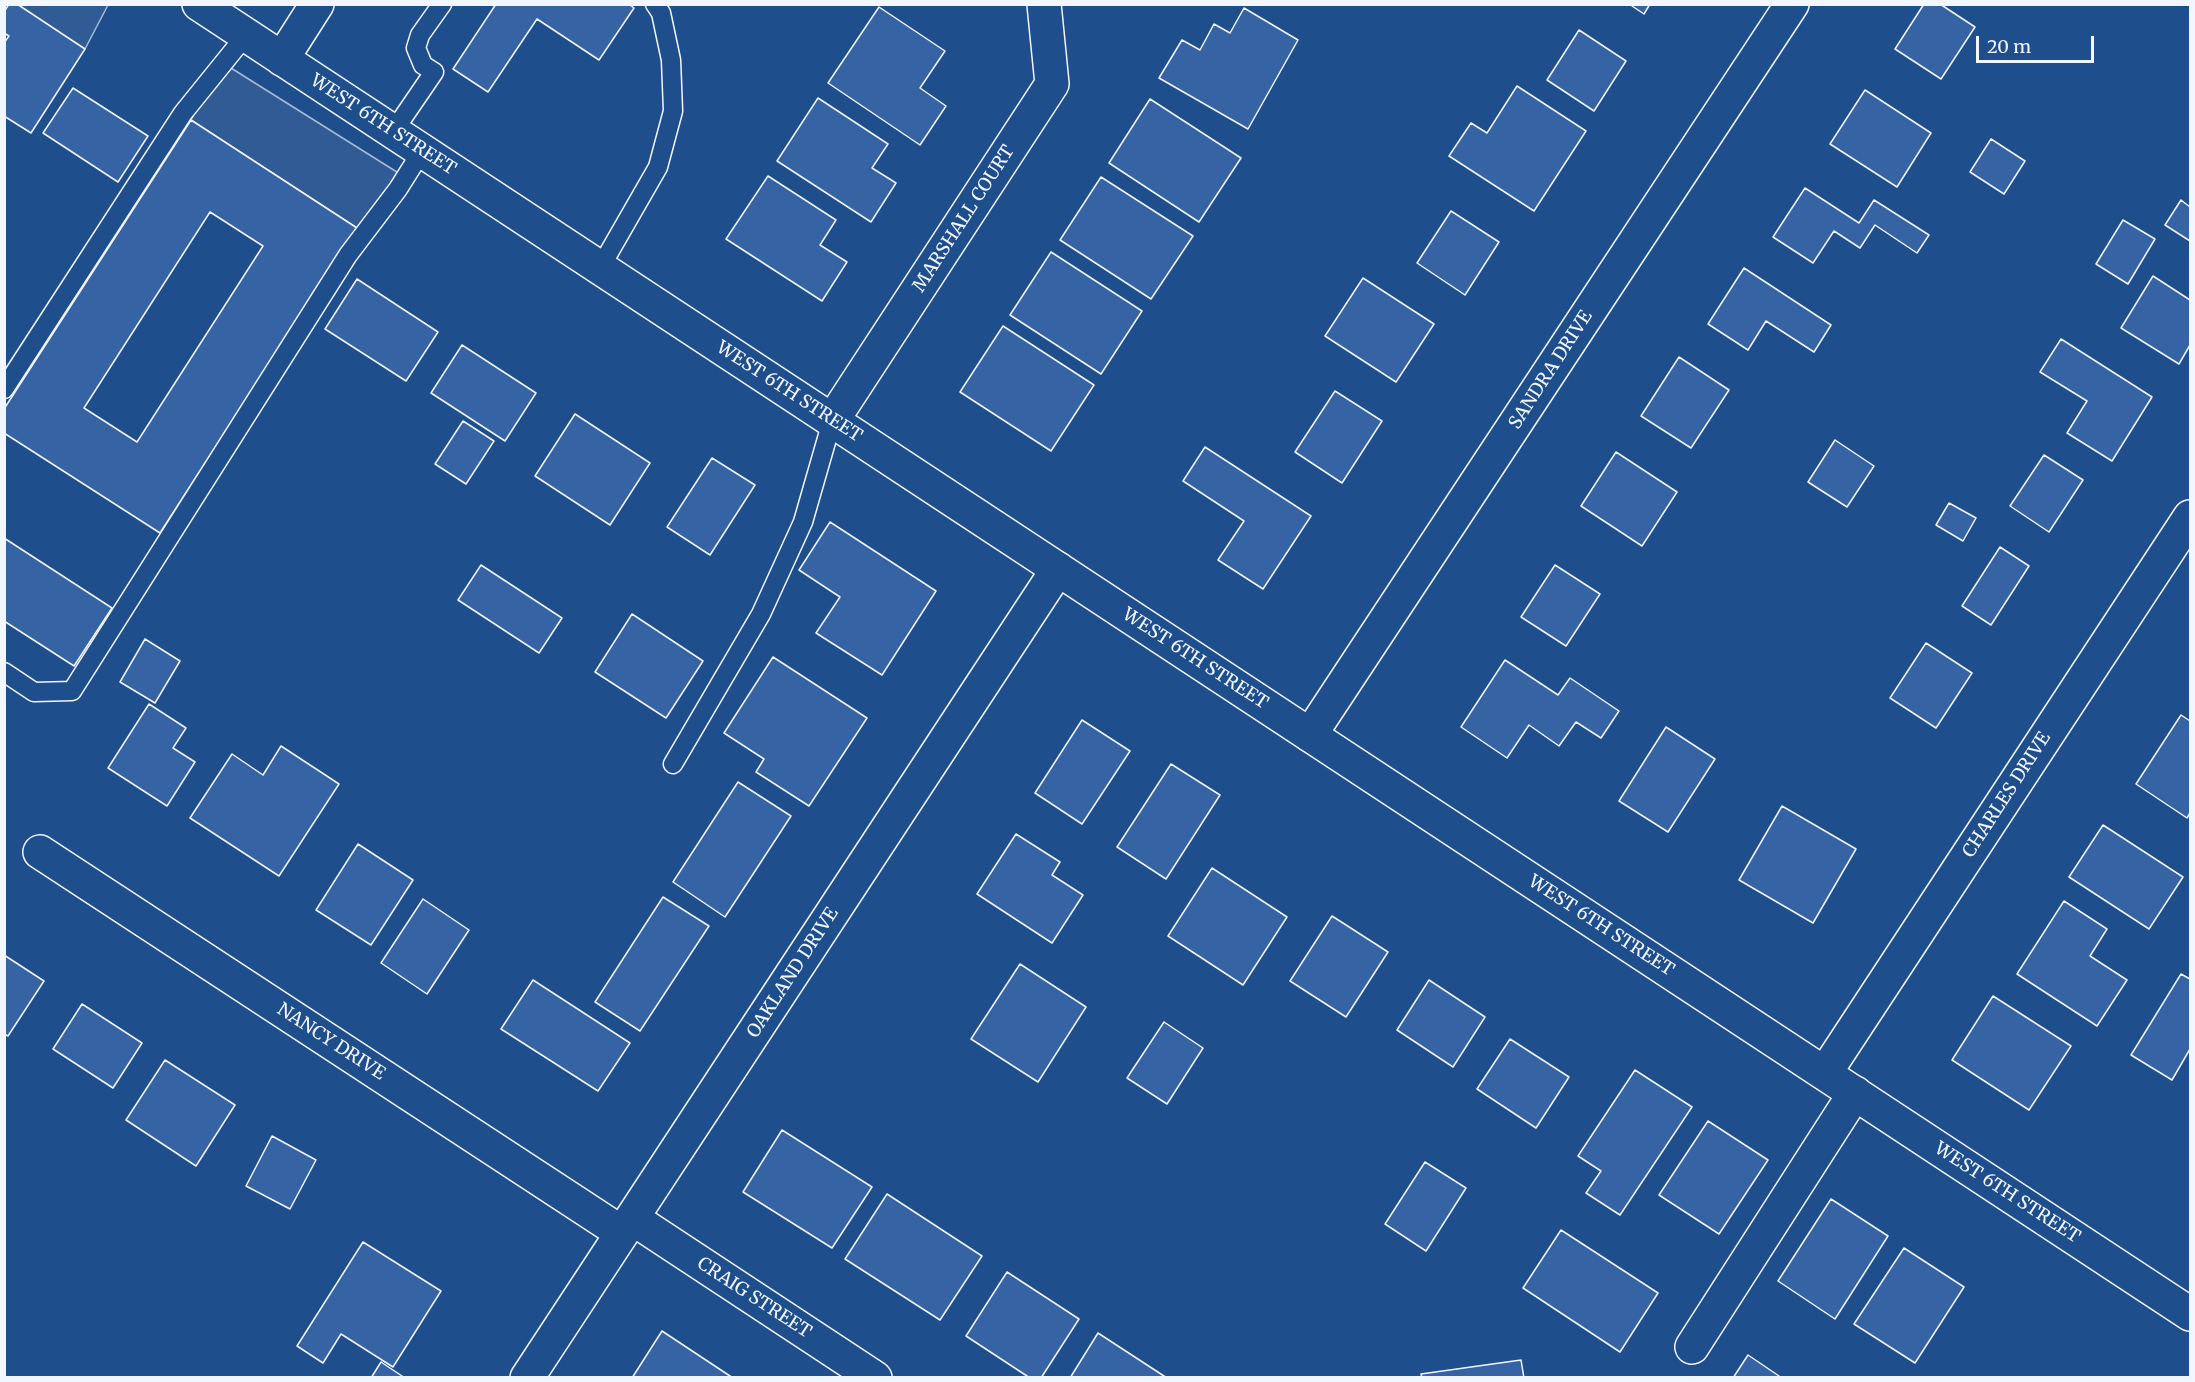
<!DOCTYPE html>
<style>
body{margin:0}
#map{position:relative;width:2195px;height:1382px;overflow:hidden;background:#1f4e8c;font-family:Merriweather,serif}
canvas{display:block}
.frame{position:absolute;inset:0;border:6px solid #f2f6ff;pointer-events:none}
.scale{position:absolute;left:1976px;top:36px;width:118px;height:27px;box-sizing:border-box;border:3px solid #f2f6ff;border-top:0;padding-left:8px;font-size:18px;line-height:21px;white-space:nowrap;color:#f2f6ff;-webkit-text-stroke:4px #1f4e8c;paint-order:stroke}
</style>
<div id="map">
<canvas width="2195" height="1382"></canvas>
<div class="frame"></div>
<div class="scale">20 m</div>
</div>
<script>
const context = document.querySelector('canvas').getContext('2d');
context.lineJoin = 'round';
function paint(path, color) { context.fillStyle = color; context.fill(path, 'evenodd'); }
const toPath = rows => new Path2D(rows.map(r => 'M' + r).join(''));
function stroke(path, color, width, dash) { context.strokeStyle = color; context.lineWidth = width; context.lineCap = dash ? 'butt' : 'round'; context.setLineDash(dash || []); context.stroke(path); }
function write(font, color, halo, rows, align = 'center') {
  context.font = font + ' Merriweather,serif'; context.lineWidth = 4.5; context.setLineDash([]); context.textBaseline = 'middle'; context.strokeStyle = halo; context.fillStyle = color; for (const [text, x, y, turn = 0] of rows) {
    context.save(); context.translate(x, y); context.rotate((+turn || 0) * Math.PI / 180); context.textAlign = isNaN(turn) ? turn : align; if (halo) context.strokeText(text, 0, 0); context.fillText(text, 0, 0); context.restore();
  }
}
const parking = toPath([
 [7,5,108,5,85,49,7,5],
 [223,63,400,174,357,228,191,120,223,63]
]);
paint(parking, '#305b95');
stroke(parking, '#a8bbd7', 1.5);
const building = toPath([
 [9,4,17,4,85,49,31,133,4,116,4,43,9,36,4,33,4,12,9,4],
 [496,4,629,4,634,8,599,60,537,19,488,92,453,69,496,4],
 [1629,4,1650,4,1644,14,1629,4],
 [1924,4,1940,4,1975,27,1941,79,1895,49,1924,4],
 [879,7,945,51,920,88,946,106,920,145,828,83,879,7],
 [1244,8,1298,40,1248,129,1159,78,1182,40,1200,50,1214,24,1230,33,1244,8],
 [1579,30,1626,61,1594,111,1547,80,1579,30],
 [1517,86,1586,131,1534,211,1449,156,1471,123,1487,133,1517,86],
 [73,88,148,136,118,182,43,133,73,88],
 [1865,90,1931,133,1897,187,1830,144,1865,90],
 [818,98,888,144,872,168,896,183,871,222,777,161,818,98],
 [1150,99,1241,158,1199,222,1109,163,1150,99],
 [191,120,357,228,160,533,4,433,4,409,191,120],
 [210,212,263,246,137,442,84,408,210,212],
 [1991,139,2025,161,2004,194,1970,172,1991,139],
 [768,176,836,220,820,245,847,262,822,301,726,239,768,176],
 [1101,177,1193,236,1151,299,1060,240,1101,177],
 [1805,188,1859,223,1874,200,1929,235,1917,253,1875,225,1860,248,1834,231,1813,263,1773,237,1805,188],
 [2181,200,2190,207,2190,241,2165,225,2181,200],
 [1451,211,1499,242,1465,295,1417,263,1451,211],
 [2123,220,2155,239,2128,284,2096,264,2123,220],
 [1051,252,1142,311,1101,374,1010,315,1051,252],
 [1744,268,1831,325,1814,352,1766,321,1748,350,1708,324,1744,268],
 [2153,276,2190,300,2190,345,2179,364,2121,328,2153,276],
 [1363,278,1434,324,1396,382,1325,336,1363,278],
 [357,279,438,332,406,381,325,329,357,279],
 [1003,326,1094,385,1051,451,960,392,1003,326],
 [2061,339,2152,397,2112,461,2067,433,2087,401,2040,372,2061,339],
 [462,345,536,393,505,441,431,393,462,345],
 [1679,357,1729,390,1691,448,1641,416,1679,357],
 [1335,391,1382,421,1342,483,1295,452,1335,391],
 [575,414,650,463,610,525,535,476,575,414],
 [463,421,494,441,466,484,435,464,463,421],
 [1835,440,1874,466,1847,507,1808,482,1835,440],
 [1205,447,1311,516,1263,589,1218,560,1244,521,1183,481,1205,447],
 [1616,452,1677,492,1642,546,1581,506,1616,452],
 [2044,455,2083,480,2049,532,2010,506,2044,455],
 [712,458,755,485,710,555,667,527,712,458],
 [1949,503,1976,518,1963,541,1936,525,1949,503],
 [830,522,936,591,882,675,816,633,840,597,799,570,830,522],
 [4,538,112,608,74,666,4,621,4,538],
 [2000,547,2029,566,1991,625,1962,606,2000,547],
 [481,565,562,618,539,653,458,600,481,565],
 [1555,565,1600,594,1566,646,1521,617,1555,565],
 [632,614,703,661,666,718,595,672,632,614],
 [145,639,180,661,155,703,120,682,145,639],
 [1926,643,1972,673,1936,728,1890,698,1926,643],
 [773,657,867,718,809,806,756,772,764,759,724,733,773,657],
 [1505,660,1558,695,1570,678,1619,711,1601,738,1576,722,1559,746,1529,725,1507,758,1461,727,1505,660],
 [149,704,186,728,173,748,195,762,167,806,108,768,149,704],
 [2181,715,2190,721,2190,813,2187,818,2136,784,2181,715],
 [1082,720,1130,751,1082,824,1035,793,1082,720],
 [1666,727,1715,759,1668,832,1619,801,1666,727],
 [281,746,339,784,279,876,190,818,232,754,263,775,281,746],
 [1171,764,1220,795,1166,879,1117,847,1171,764],
 [738,782,791,816,725,917,673,882,738,782],
 [1782,806,1856,849,1813,923,1739,880,1782,806],
 [2103,825,2183,877,2149,929,2069,877,2103,825],
 [1016,834,1060,862,1052,875,1083,895,1052,943,977,894,1016,834],
 [358,844,413,880,371,945,316,910,358,844],
 [1212,868,1287,917,1243,985,1168,936,1212,868],
 [663,897,709,926,640,1031,595,1002,663,897],
 [423,899,469,930,427,994,381,963,423,899],
 [2064,901,2107,929,2090,956,2127,980,2097,1026,2017,974,2064,901],
 [1332,916,1388,952,1346,1017,1290,981,1332,916],
 [4,955,44,981,8,1036,4,1034,4,955],
 [1020,964,1086,1007,1038,1082,971,1039,1020,964],
 [2181,974,2190,979,2190,1049,2172,1080,2131,1055,2181,974],
 [533,980,630,1043,598,1091,501,1029,533,980],
 [1429,980,1485,1017,1453,1067,1397,1030,1429,980],
 [1993,996,2071,1046,2029,1110,1952,1060,1993,996],
 [82,1004,142,1043,113,1088,53,1049,82,1004],
 [1164,1022,1203,1048,1167,1104,1127,1078,1164,1022],
 [1510,1039,1569,1077,1536,1128,1477,1089,1510,1039],
 [165,1060,235,1105,196,1166,126,1120,165,1060],
 [1635,1070,1692,1107,1620,1215,1586,1193,1601,1171,1578,1156,1635,1070],
 [1708,1121,1768,1160,1719,1234,1659,1195,1708,1121],
 [782,1130,872,1187,832,1248,743,1192,782,1130],
 [272,1136,316,1160,290,1209,246,1186,272,1136],
 [1425,1162,1466,1188,1426,1251,1385,1224,1425,1162],
 [887,1194,982,1256,940,1320,845,1259,887,1194],
 [1831,1199,1888,1236,1835,1319,1778,1281,1831,1199],
 [1561,1230,1658,1293,1620,1352,1523,1288,1561,1230],
 [363,1242,441,1291,393,1367,341,1334,323,1363,297,1346,363,1242],
 [1904,1248,1964,1287,1915,1363,1854,1324,1904,1248],
 [1007,1272,1079,1319,1041,1378,1030,1378,966,1336,1007,1272],
 [662,1331,733,1378,632,1378,662,1331],
 [1098,1333,1167,1378,1070,1378,1098,1333],
 [1748,1355,1782,1378,1733,1378,1748,1355],
 [1521,1360,1524,1378,1422,1378,1421,1374,1521,1360],
 [381,1362,405,1378,371,1378,381,1362]
]);
paint(building, '#3563a3');
stroke(building, '#f2f6ff', 1.5);
const service = toPath([
 [393,132,434,72,423,65,416,48,420,35,442,4],
 [600,268,658,167,673,111,671,60,661,13,655,4],
 [4,389,183,113,246,35],
 [4,672,34,692,72,691,348,255,398,189,422,151],
 [673,764,761,614,803,522,832,421]
]);
const minor = toPath([
 [282,59,317,4],
 [832,421,1052,84,1044,4],
 [1310,735,1792,4],
 [40,852,622,1233],
 [1825,1073,2190,517],
 [632,1218,875,1378],
 [1692,1347,1855,1093],
 [527,1378,1058,569]
]);
const tertiary = toPath([
 [199,4,2190,1314]
]);
stroke(service, '#f2f6ff', 21);
stroke(minor, '#f2f6ff', 36);
stroke(tertiary, '#f2f6ff', 36);
stroke(service, '#1f4e8c', 18);
stroke(minor, '#1f4e8c', 33);
stroke(tertiary, '#1f4e8c', 33);
write('18px', '#f2f6ff', '#1f4e8c', [
 ["WEST 6TH STREET",383,125,33],
 ["MARSHALL COURT",964,219,-57],
 ["SANDRA DRIVE",1551,370,-57],
 ["WEST 6TH STREET",789,392,33],
 ["WEST 6TH STREET",1195,659,33],
 ["CHARLES DRIVE",2007,795,-57],
 ["WEST 6TH STREET",1601,926,33],
 ["OAKLAND DRIVE",793,973,-57],
 ["NANCY DRIVE",331,1042,33],
 ["WEST 6TH STREET",2007,1193,33],
 ["CRAIG STREET",754,1298,33]
]);
</script>
